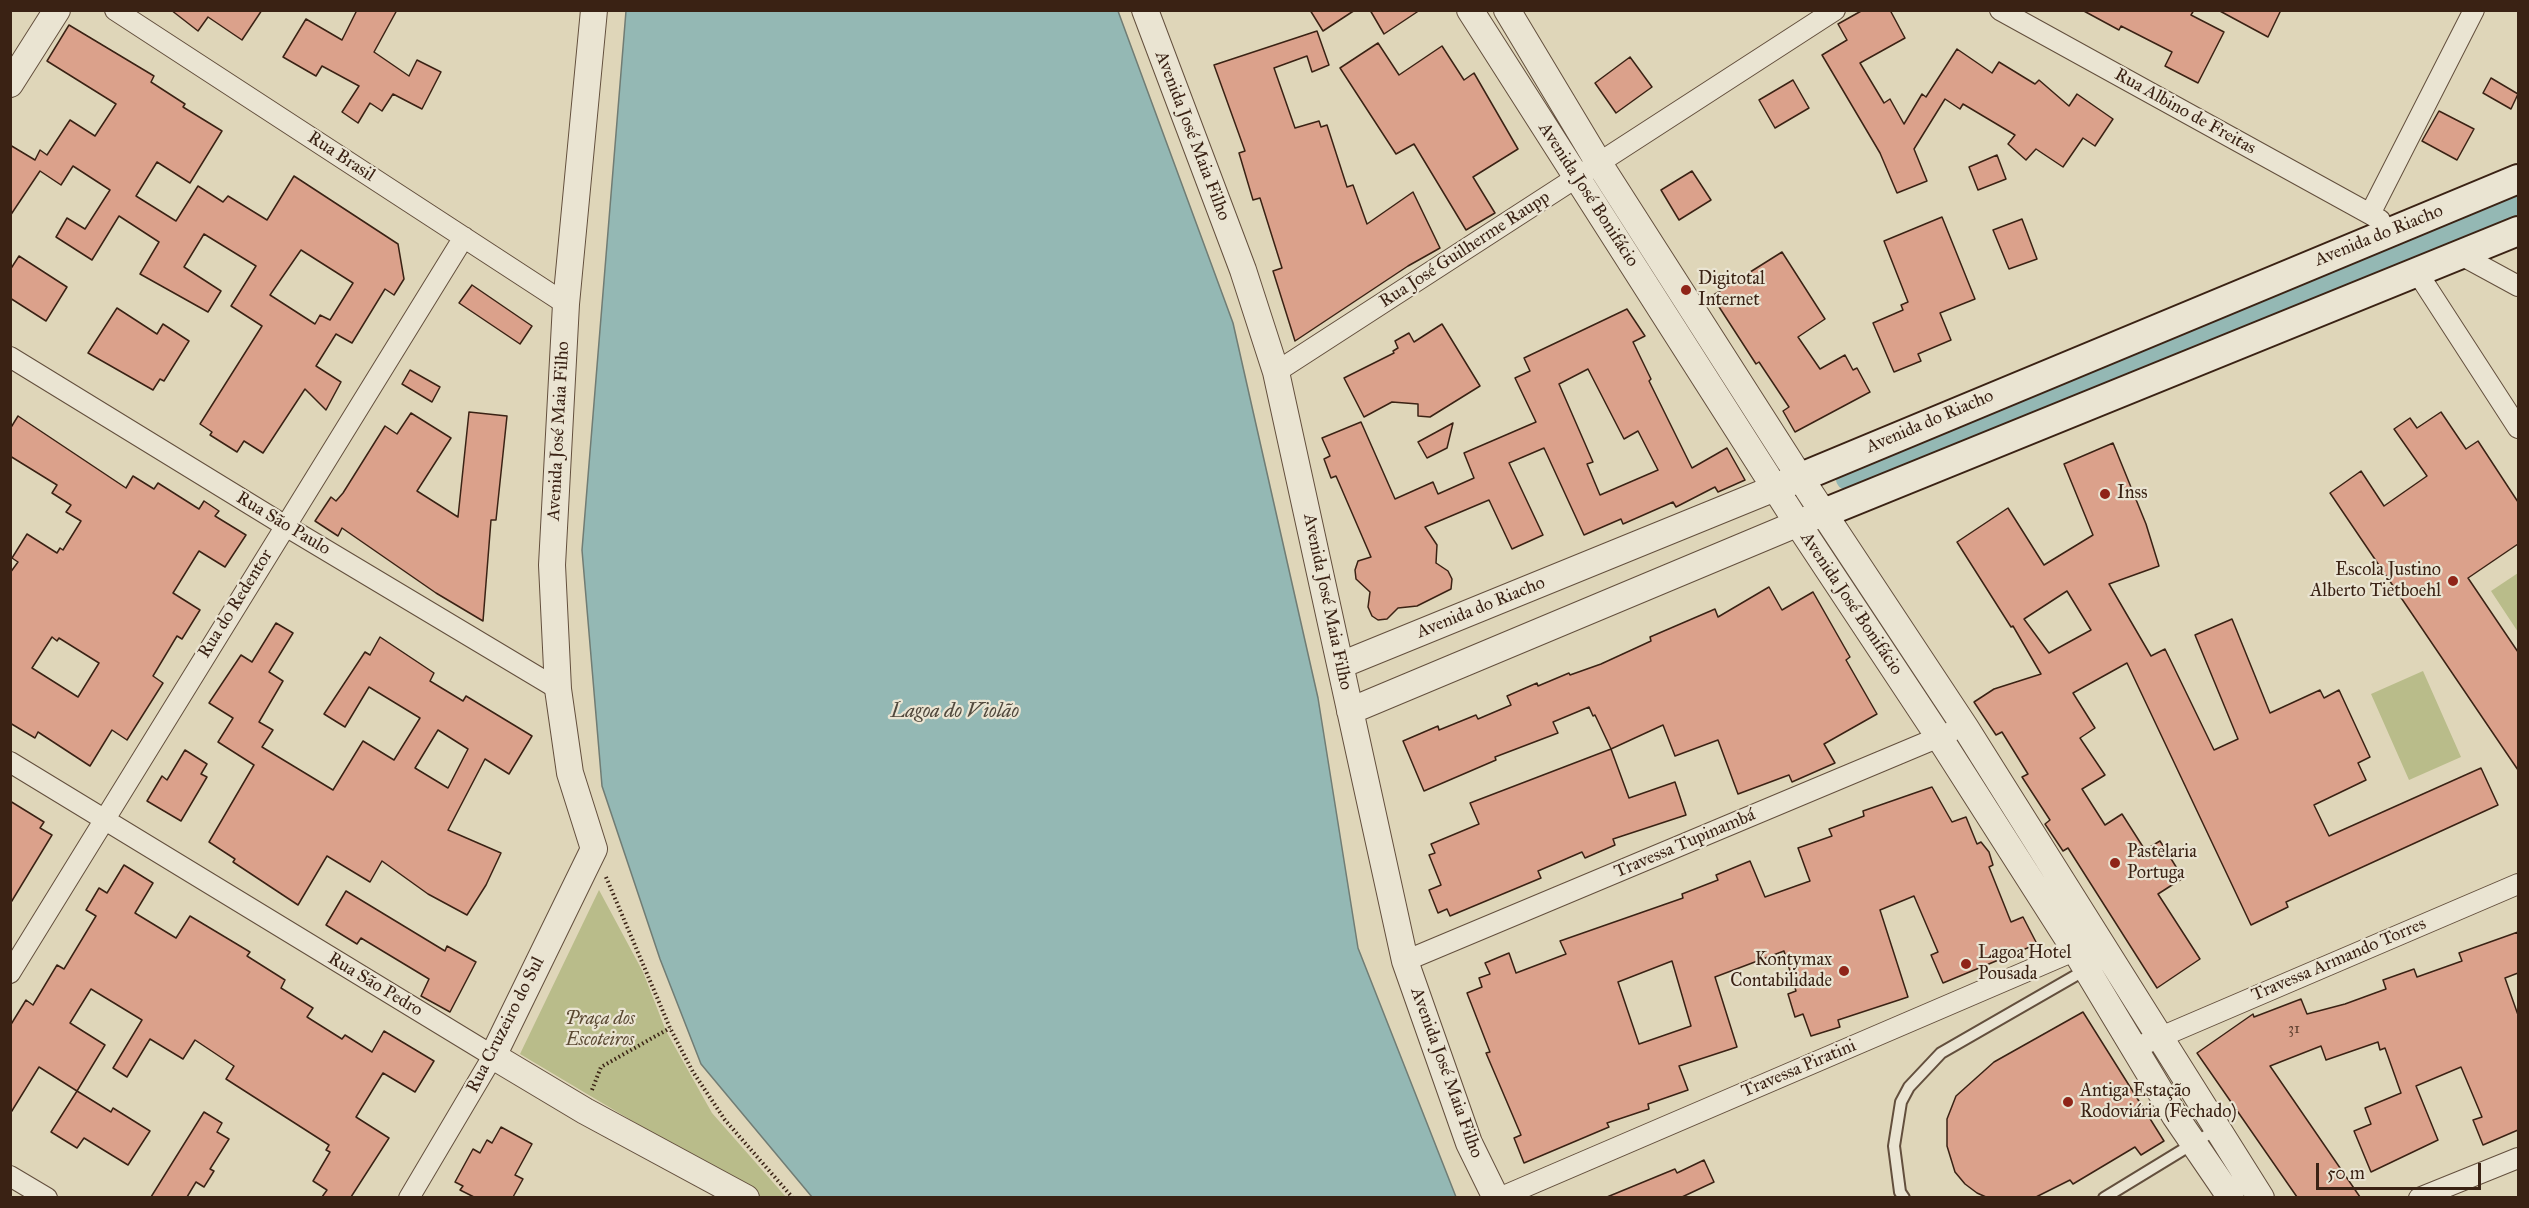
<!DOCTYPE html>
<meta charset="utf-8">
<style>
body{margin:0}
#map{position:relative;width:2529px;height:1208px;overflow:hidden;background:#dfd6b9;font-family:"IM FELL Great Primer",serif}
canvas{display:block}
.frame{position:absolute;inset:0;border:12px solid #3a2214;pointer-events:none}
.scale{position:absolute;left:2316px;top:1163px;width:165px;height:27px;box-sizing:border-box;border:3px solid #3a2214;border-top:0;padding-left:8px;font-size:18px;line-height:21px;white-space:nowrap;color:#3a2214;-webkit-text-stroke:4px #eae4d2;paint-order:stroke}
</style>
<div id="map">
<canvas width="2529" height="1208"></canvas>
<div class="frame"></div>
<div class="scale">50 m</div>
</div>
<script>
const context = document.querySelector('canvas').getContext('2d');
context.lineJoin = 'round';
function paint(path, color) { context.fillStyle = color; context.fill(path, 'evenodd'); }
const toPath = rows => new Path2D(rows.map(r => 'M' + r).join(''));
function stroke(path, color, width, dash) { context.strokeStyle = color; context.lineWidth = width; context.lineCap = dash ? 'butt' : 'round'; context.setLineDash(dash || []); context.stroke(path); }
function write(font, color, halo, rows, align = 'center') {
  context.font = font + ' "IM FELL Great Primer",serif'; context.lineWidth = 4.5; context.setLineDash([]); context.textBaseline = 'middle'; context.strokeStyle = halo; context.fillStyle = color; for (const [text, x, y, turn = 0] of rows) {
    context.save(); context.translate(x, y); context.rotate((+turn || 0) * Math.PI / 180); context.textAlign = isNaN(turn) ? turn : align; if (halo) context.strokeText(text, 0, 0); context.fillText(text, 0, 0); context.restore();
  }
}
paint(toPath([
 [2518,573,2518,632,2491,591],
 [2423,671,2461,757,2409,780,2371,694],
 [599,890,643,972,666,1031,712,1113,786,1197,760,1197,520,1054]
]), '#b9bc8a');
const water = toPath([
 [626,11,1118,11,1233,323,1318,698,1358,948,1456,1197,812,1197,701,1064,660,959,602,786,582,550,626,11]
]);
paint(water, '#94b8b4');
stroke(water, '#707c74', 1.5);
stroke(toPath([
 [1847,479,2518,203]
]), '#94b8b4', 22);
const building = toPath([
 [171,10,262,10,242,40,208,17,198,31,171,10],
 [357,10,397,10,374,52,409,76,417,60,441,72,422,109,393,94,382,111,370,103,358,123,342,112,359,86,322,66,316,76,283,57,306,19,342,40,357,10],
 [1310,10,1355,10,1323,31,1310,10],
 [1370,10,1420,10,1384,34,1370,10],
 [1863,10,1890,10,1905,38,1860,63,1884,103,1890,99,1904,124,1922,94,1926,97,1957,49,1992,73,1999,62,2035,84,2039,80,2069,106,2077,94,2113,119,2095,146,2083,138,2063,167,2036,149,2026,160,2008,144,2015,135,1963,104,1960,109,1945,99,1914,149,1927,181,1897,193,1880,153,1822,55,1847,40,1838,24,1863,10],
 [2082,10,2194,10,2191,15,2224,32,2198,83,2165,66,2172,52,2121,26,2119,30,2082,10],
 [2218,10,2281,10,2268,37,2218,10],
 [69,25,154,76,151,82,185,104,183,107,222,131,190,183,157,162,136,196,176,221,198,186,223,202,228,196,267,220,294,176,398,244,404,279,394,295,385,289,352,343,336,334,316,366,341,382,326,410,305,389,263,453,244,441,237,452,210,435,212,432,200,424,262,326,231,306,256,266,204,234,184,267,221,291,208,312,140,274,159,242,119,216,92,260,56,237,67,218,85,229,110,190,73,166,61,185,40,171,10,216,10,145,35,160,40,150,47,155,70,120,95,136,116,104,47,61,69,25],
 [301,250,353,283,330,320,320,315,315,324,270,295,301,250],
 [1317,31,1329,65,1312,72,1307,56,1274,68,1295,128,1319,121,1321,127,1327,125,1347,187,1353,185,1367,224,1413,192,1440,248,1408,266,1295,341,1273,271,1282,268,1260,198,1253,200,1239,153,1245,151,1214,65,1317,31],
 [1378,43,1399,75,1442,46,1464,80,1474,73,1518,149,1473,177,1495,213,1466,230,1414,144,1396,154,1340,68,1378,43],
 [1630,57,1652,87,1616,113,1595,83,1630,57],
 [2491,78,2518,94,2511,109,2483,93,2491,78],
 [1793,80,1809,108,1775,128,1759,100,1793,80],
 [2439,111,2474,129,2457,160,2422,141,2439,111],
 [1997,155,2006,179,1978,190,1969,167,1997,155],
 [1692,171,1711,200,1679,220,1661,190,1692,171],
 [1942,217,1975,299,1940,313,1951,340,1918,354,1921,361,1894,372,1873,323,1903,310,1901,305,1908,302,1884,241,1942,217],
 [2022,219,2037,259,2009,269,1993,230,2022,219],
 [1782,252,1825,319,1798,337,1820,369,1845,355,1853,370,1857,368,1870,392,1795,432,1783,411,1789,407,1759,362,1756,364,1712,296,1782,252],
 [19,256,67,287,46,321,10,298,10,270,19,256],
 [472,285,532,326,520,344,459,303,472,285],
 [117,308,157,334,163,324,189,341,164,381,160,379,153,390,88,353,117,308],
 [1627,309,1645,336,1633,342,1651,379,1649,381,1692,468,1727,448,1745,480,1718,492,1715,487,1676,507,1673,502,1623,524,1621,519,1584,535,1544,448,1509,463,1543,535,1512,549,1489,500,1425,527,1437,545,1436,563,1448,571,1452,579,1451,589,1417,606,1398,608,1387,619,1378,620,1372,616,1368,607,1370,592,1356,579,1355,570,1358,561,1371,557,1336,476,1331,478,1324,459,1330,456,1322,438,1361,422,1395,499,1433,482,1438,494,1474,478,1464,453,1536,422,1515,378,1530,371,1524,358,1627,309],
 [1588,369,1624,439,1638,431,1658,470,1600,495,1587,464,1593,462,1559,384,1588,369],
 [1442,324,1480,386,1430,417,1418,416,1418,404,1392,402,1364,417,1344,378,1394,353,1393,351,1398,348,1395,341,1409,333,1414,342,1442,324],
 [410,370,440,387,432,402,402,384,410,370],
 [469,412,507,416,496,520,491,520,483,621,436,593,342,528,338,536,315,521,331,497,336,501,343,493,385,426,397,434,411,413,451,438,417,491,458,517,469,412],
 [2441,412,2466,449,2478,441,2518,502,2518,544,2468,578,2518,652,2518,770,2330,493,2361,471,2384,506,2427,476,2394,429,2410,418,2417,428,2441,412],
 [18,416,126,488,133,476,154,489,158,483,199,509,204,501,219,511,215,516,246,535,225,567,199,551,173,593,200,610,182,639,177,636,153,676,163,683,127,740,112,730,90,766,38,732,35,738,10,723,10,573,18,562,12,558,27,534,57,553,60,548,63,550,81,521,66,512,71,505,52,493,57,485,10,456,10,429,18,416],
 [52,637,57,641,59,638,99,663,78,697,32,668,52,637],
 [1453,423,1447,448,1427,458,1418,442,1453,423],
 [2113,443,2146,524,2159,566,2109,584,2151,656,2165,649,2214,750,2238,739,2195,635,2232,619,2270,713,2320,690,2324,698,2339,690,2370,757,2358,763,2366,780,2314,805,2329,836,2481,768,2498,805,2286,902,2288,907,2251,925,2127,663,2073,693,2095,728,2080,738,2105,775,2082,789,2105,825,2122,814,2145,850,2160,841,2183,878,2158,894,2200,959,2157,988,2068,848,2063,851,2045,824,2050,820,2022,777,2028,774,2002,732,1996,735,1974,702,1994,689,2041,674,2013,626,2011,627,1957,542,2008,508,2044,565,2093,535,2064,464,2113,443],
 [2067,591,2091,630,2049,653,2024,619,2067,591],
 [1769,587,1782,610,1813,592,1850,657,1846,660,1877,714,1824,744,1835,763,1792,782,1789,775,1738,794,1718,740,1675,756,1663,725,1611,749,1595,715,1593,716,1589,707,1553,722,1558,733,1495,757,1496,760,1424,791,1403,741,1438,726,1439,730,1476,715,1478,719,1511,705,1507,696,1537,683,1538,686,1569,673,1570,675,1601,664,1651,641,1650,637,1715,609,1718,617,1769,587],
 [276,623,293,633,269,672,283,681,259,722,273,730,262,747,333,790,363,741,394,760,420,718,369,687,345,727,324,714,365,652,370,655,380,637,434,673,430,681,463,701,466,696,532,736,509,774,485,759,448,830,501,853,486,885,467,915,428,894,382,861,370,882,327,856,298,905,233,862,235,859,209,842,254,765,218,742,233,718,209,703,241,655,252,662,276,623],
 [438,730,468,749,448,788,415,768,438,730],
 [1611,749,1629,798,1675,782,1686,815,1613,839,1615,845,1585,858,1582,852,1538,871,1541,878,1450,916,1447,909,1438,913,1429,890,1441,885,1429,855,1435,853,1431,844,1479,824,1470,803,1611,749],
 [185,750,207,764,201,774,207,777,181,821,147,801,162,776,167,780,185,750],
 [1932,787,1952,822,1966,817,1977,844,1981,842,1989,852,1993,865,1989,867,2011,922,2023,917,2037,944,1943,983,1931,955,1938,952,1914,896,1880,910,1908,997,1838,1020,1840,1027,1811,1036,1803,1014,1795,1017,1788,994,1796,991,1784,951,1715,977,1737,1047,1679,1066,1688,1090,1648,1104,1649,1109,1607,1123,1609,1127,1524,1163,1514,1138,1521,1135,1486,1053,1490,1052,1467,993,1482,987,1479,978,1490,974,1485,963,1509,953,1516,973,1566,954,1560,941,1683,898,1682,894,1718,880,1716,875,1750,861,1765,897,1810,881,1798,848,1832,836,1829,829,1864,816,1863,811,1932,787],
 [1672,961,1691,1026,1639,1044,1618,982,1672,961],
 [10,801,44,822,40,828,52,835,10,904,10,801],
 [124,865,153,883,135,913,176,938,190,916,250,952,247,956,285,980,281,988,313,1008,307,1017,342,1039,345,1035,372,1052,384,1031,434,1061,415,1092,383,1073,356,1117,389,1138,351,1197,322,1197,327,1190,313,1181,330,1152,326,1150,329,1145,226,1079,234,1066,195,1040,183,1059,150,1039,127,1077,113,1068,142,1020,91,989,70,1023,105,1045,77,1091,39,1067,10,1114,10,1026,26,1000,33,1005,57,965,64,969,96,916,86,910,99,888,107,893,124,865],
 [346,891,445,951,447,946,476,962,450,1012,421,996,429,979,361,938,357,944,326,925,346,891],
 [2518,932,2518,973,2505,978,2518,1015,2518,1130,2483,1145,2473,1120,2482,1117,2461,1067,2416,1086,2438,1140,2371,1172,2354,1131,2371,1124,2365,1108,2401,1093,2385,1048,2380,1050,2378,1042,2326,1060,2321,1046,2270,1066,2360,1197,2297,1197,2197,1053,2253,1014,2254,1017,2301,999,2307,1014,2345,1004,2386,989,2383,980,2414,969,2417,977,2462,961,2459,953,2518,932],
 [2083,1012,2164,1141,2141,1155,2135,1147,2073,1184,2070,1180,2036,1197,1986,1197,1977,1193,1965,1184,1955,1172,1947,1146,1947,1119,1956,1096,1994,1062,2083,1012],
 [77,1091,111,1112,113,1108,150,1131,128,1165,84,1138,77,1148,51,1132,77,1091],
 [204,1112,222,1123,217,1132,229,1139,210,1169,214,1171,204,1187,196,1182,187,1197,151,1197,204,1112],
 [501,1127,532,1144,515,1175,523,1179,513,1197,474,1197,460,1190,463,1186,455,1182,473,1149,480,1153,487,1140,492,1143,501,1127],
 [1704,1160,1714,1182,1682,1197,1607,1197,1675,1169,1677,1173,1704,1160]
]);
paint(building, '#dba18b');
stroke(building, '#3a2214', 1.5);
const service = toPath([
 [1904,1198,1900,1192,1894,1146,1901,1102,1909,1087,1941,1053,2087,969],
 [2104,1198,2217,1129]
]);
const minor = toPath([
 [115,10,566,304],
 [2000,10,2370,214],
 [2380,220,2370,214,2474,10],
 [2461,255,2518,286],
 [2417,272,2518,428],
 [10,357,284,525,558,689],
 [1276,372,1835,10],
 [10,762,493,1056,409,1198],
 [1405,961,1951,732],
 [10,973,464,237],
 [2135,1048,2518,884],
 [10,1176,47,1198],
 [1499,1198,2088,945],
 [2419,1198,2518,1158]
]);
const tertiary = toPath([
 [594,10,566,304,552,565,558,689,570,773,594,849,493,1056,585,1111,746,1198],
 [1145,10,1243,270,1276,372,1405,961,1469,1143,1496,1198],
 [1470,10,1798,524,1939,737,2075,950,2175,1116,2231,1198],
 [1507,10,1600,165,1799,476,1965,727,2261,1198],
 [10,84,57,10],
 [1341,665,1775,488],
 [1350,711,1813,517]
]);
const secondary = toPath([
 [1775,488,2518,179],
 [1824,513,2518,231]
]);
stroke(service, '#634f3d', 14);
stroke(minor, '#634f3d', 22);
stroke(tertiary, '#634f3d', 28);
stroke(secondary, '#3a2214', 32);
stroke(toPath([
 [606,877,670,1028,693,1072,725,1120,793,1198],
 [592,1090,601,1067,670,1028]
]), '#3a2214', 4, [1.5, 3]);
stroke(service, '#eae4d2', 10);
stroke(minor, '#eae4d2', 20);
stroke(tertiary, '#eae4d2', 26);
stroke(secondary, '#eae4d2', 28);
for (const [x, y, r, color] of [
 [1686,290,6,"#8f2418"],
 [2105,494,6,"#8f2418"],
 [2453,581,6,"#8f2418"],
 [2115,863,6,"#8f2418"],
 [1966,964,6,"#8f2418"],
 [1844,971,6,"#8f2418"],
 [2068,1102,6,"#8f2418"]
]) { const dot = new Path2D(); dot.arc(x, y, r, 0, 2 * Math.PI); context.fillStyle = color; context.fill(dot); stroke(dot, '#eae4d2', 2); }
write('15px', '#624232', null, [
 ["31",2294,1029]
]);
write('18px', '#3a2214', '#eae4d2', [
 ["Rua Albino de Freitas",2185,112,29],
 ["Avenida José Maia Filho",1192,136,69],
 ["Rua Brasil",341,157,33],
 ["Avenida José Bonifácio",1588,195,57],
 ["Avenida do Riacho",2379,236,-22],
 ["Rua José Guilherme Raupp",1465,250,-33],
 ["Avenida do Riacho",1930,422,-23],
 ["Avenida José Maia Filho",559,431,-87],
 ["Rua São Paulo",283,524,31],
 ["Avenida José Maia Filho",1327,602,78],
 ["Rua do Redentor",236,604,-58],
 ["Avenida José Bonifácio",1851,604,56],
 ["Avenida do Riacho",1481,608,-22],
 ["Travessa Tupinambá",1685,844,-23],
 ["Travessa Armando Torres",2339,960,-23],
 ["Rua São Pedro",375,985,31],
 ["Rua Cruzeiro do Sul",506,1025,-63],
 ["Travessa Piratini",1799,1069,-23],
 ["Avenida José Maia Filho",1446,1073,70]
]);
write('18px', '#3a2214', '#eae4d2', [
 ["Digitotal",1698,280],
 ["Internet",1698,301],
 ["Inss",2117,494],
 ["Escola Justino",2441,571,"right"],
 ["Alberto Tietboehl",2441,592,"right"],
 ["Pastelaria",2127,853],
 ["Portuga",2127,874],
 ["Lagoa Hotel",1978,954],
 ["Pousada",1978,975],
 ["Kontymax",1832,961,"right"],
 ["Contabilidade",1832,982,"right"],
 ["Antiga Estação",2080,1092],
 ["Rodoviária (Fechado)",2080,1113]
], 'left');
write('italic 18px', '#5a4832', '#eae4d2', [
 ["Praça dos",600,1020],
 ["Escoteiros",600,1041]
]);
write('italic 20px', '#50483c', '#eae4d2', [
 ["Lagoa do Violão",955,712]
]);
</script>
